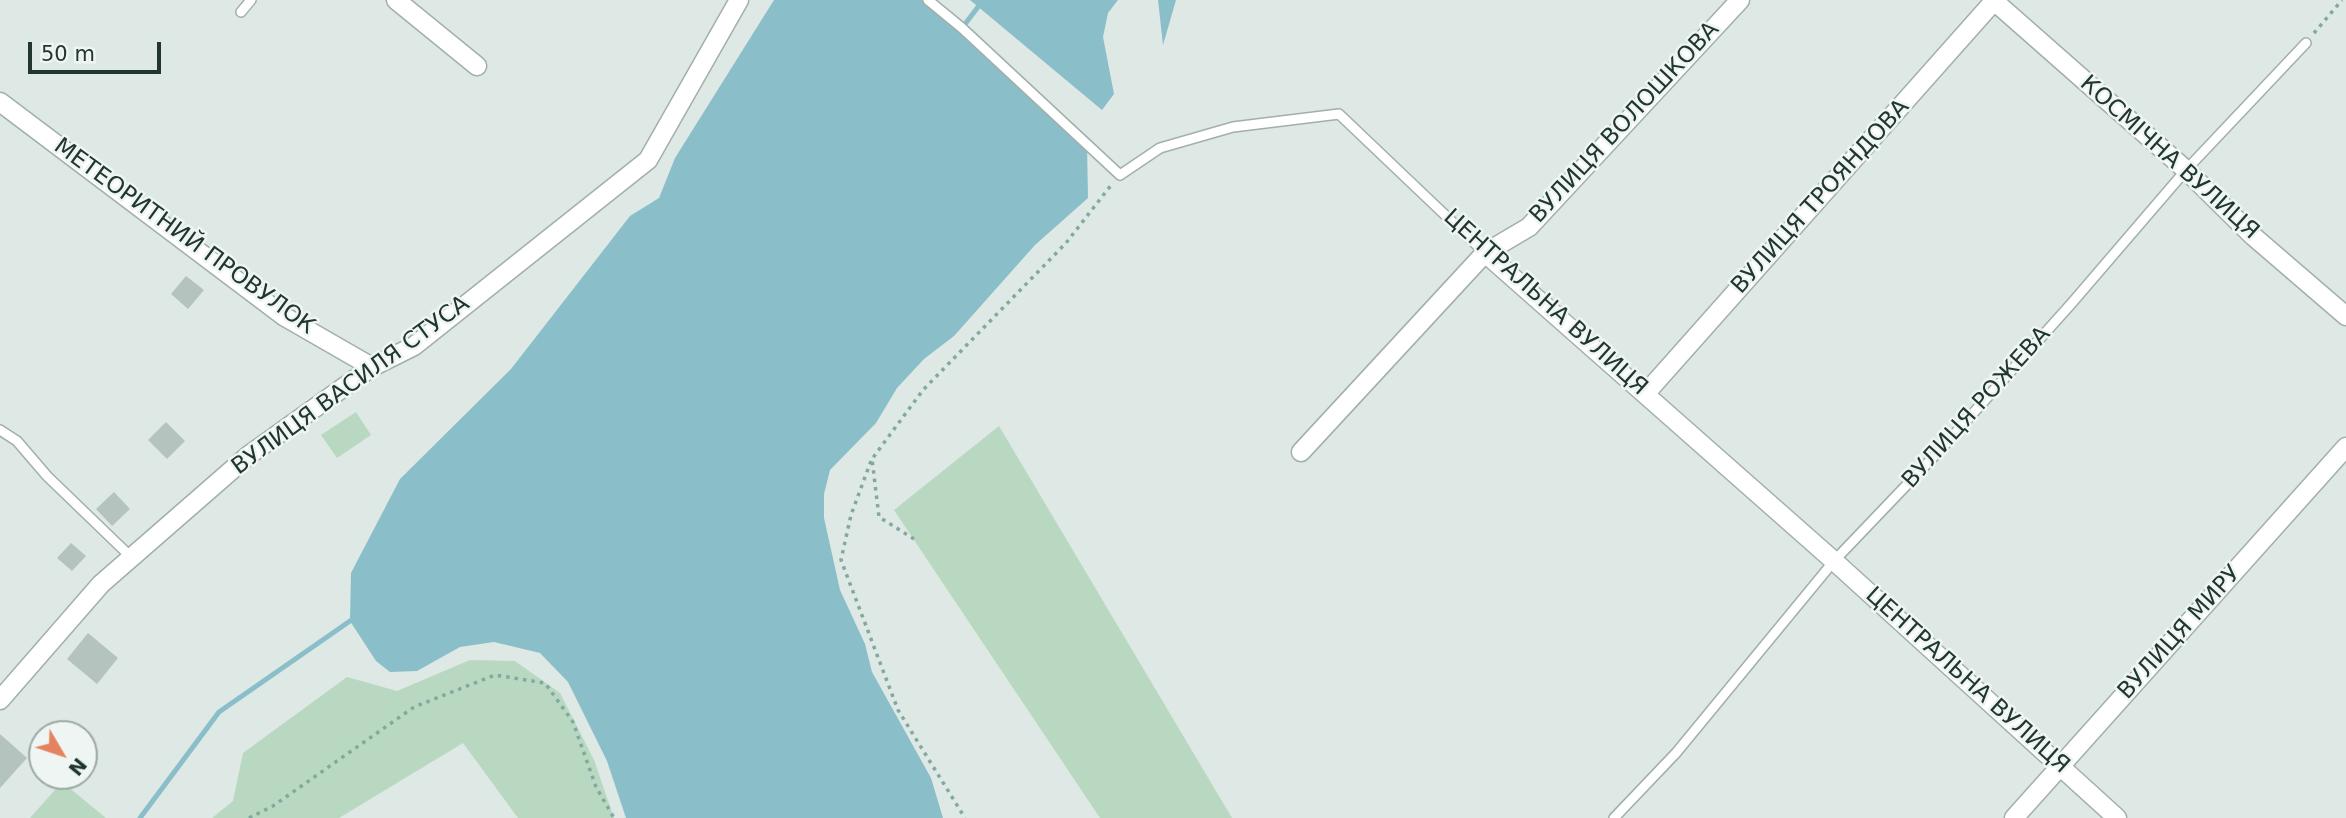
<!DOCTYPE html>
<meta charset="utf-8">
<style>
body{margin:0}
#map{position:relative;width:2346px;height:818px;overflow:hidden;background:#dee8e4;font-family:"DejaVu Sans",sans-serif}
canvas{display:block}
.north{position:absolute;left:28px;top:720px;width:70px;height:70px;box-sizing:border-box;background:#eef5f2;border:2px solid #9ca9a5;border-radius:50%;rotate:129deg;font-size:19px;font-weight:700;line-height:28px;text-align:center;color:#213631}
.north::after{content:'';display:block;margin:auto;width:24px;height:32px;background:#e58360;clip-path:polygon(50% 0,100% 100%,50% 72%,0 100%)}
.scale{position:absolute;left:28px;top:42px;width:133px;height:32px;box-sizing:border-box;border:4px solid #213631;border-top:0;padding-left:9px;font-size:21px;line-height:24px;white-space:nowrap;color:#213631;-webkit-text-stroke:5px #eef5f2;paint-order:stroke}
</style>
<div id="map">
<canvas width="2346" height="818"></canvas>
<div class="north">N</div>
<div class="scale">50 m</div>
</div>
<script>
const context = document.querySelector('canvas').getContext('2d');
context.lineJoin = 'round';
function paint(path, color) { context.fillStyle = color; context.fill(path, 'evenodd'); }
const toPath = rows => new Path2D(rows.map(r => 'M' + r).join(''));
function stroke(path, color, width, dash) { context.strokeStyle = color; context.lineWidth = width; context.lineCap = dash ? 'butt' : 'round'; context.setLineDash(dash || []); context.stroke(path); }
function write(font, color, halo, rows, align = 'center') {
  context.font = font + ' "DejaVu Sans",sans-serif'; context.lineWidth = 5; context.setLineDash([]); context.textBaseline = 'middle'; context.strokeStyle = halo; context.fillStyle = color; for (const [text, x, y, turn = 0] of rows) {
    context.save(); context.translate(x, y); context.rotate((+turn || 0) * Math.PI / 180); context.textAlign = isNaN(turn) ? turn : align; if (halo) context.strokeText(text, 0, 0); context.fillText(text, 0, 0); context.restore();
  }
}
paint(toPath([
 [356,412,371,435,337,458,321,435],
 [999,426,1232,818,1100,818,894,510],
 [470,660,515,661,560,693,594,760,614,818,518,818,463,743,339,818,212,818,233,801,243,753,347,677,397,691],
 [62,782,106,818,30,818]
]), '#b9d8c2');
paint(toPath([
 [774,0,926,0,1087,144,1088,198,1035,245,954,336,924,359,897,388,876,423,830,470,824,494,824,518,840,590,865,644,872,672,931,778,943,818,626,818,607,761,568,682,540,653,494,642,460,647,417,671,390,672,376,661,350,621,351,573,400,479,511,369,630,216,659,198,675,158],
 [970,0,1118,0,1108,13,1103,37,1114,94,1102,110],
 [1158,0,1176,0,1163,45]
]), '#8abec9');
stroke(toPath([
 [962,28,978,7],
 [140,818,219,712,350,621]
]), '#8abec9', 5);
paint(toPath([
 [186,276,204,290,188,309,171,294],
 [166,422,185,441,167,459,148,440],
 [114,492,130,509,112,526,96,509],
 [71,543,86,556,72,571,57,558],
 [88,633,118,658,97,684,67,659],
 [0,734,27,758,0,788]
]), '#b4c3bd');
const lane = toPath([
 [928,0,962,28,1120,175,1160,148,1233,127,1339,114,1485,253],
 [241,12,251,0],
 [0,430,17,441,47,476,131,557],
 [1614,818,1676,753,1834,561,1941,449,2071,304,2186,170,2306,43]
]);
const street = toPath([
 [396,0,477,66],
 [1993,0,2186,170,2253,236,2346,316],
 [0,102,285,317,372,367],
 [1485,253,1834,561,2117,818],
 [1646,393,1995,0],
 [1301,452,1485,253,1529,227,1740,0],
 [0,700,101,584,249,455,372,367,414,346,648,160,739,0],
 [2014,818,2346,447]
]);
stroke(lane, '#a2afab', 12);
stroke(street, '#a2afab', 21);
stroke(toPath([
 [2314,33,2342,0],
 [871,461,851,515,841,560,898,710,965,818],
 [914,539,879,517,872,459,923,390,1066,243,1112,184],
 [249,818,273,806,414,707,495,675,545,683,573,722,596,787,614,818]
]), '#81a99e', 3.5, [3.5, 5]);
stroke(lane, '#fff', 9);
stroke(street, '#fff', 18);
write('23px', '#213631', '#eef5f2', [
 ["ВУЛИЦЯ ВОЛОШКОВА",1625,123,-47],
 ["КОСМІЧНА ВУЛИЦЯ",2169,158,42],
 ["ВУЛИЦЯ ТРОЯНДОВА",1821,197,-48],
 ["МЕТЕОРИТНИЙ ПРОВУЛОК",184,237,36],
 ["ЦЕНТРАЛЬНА ВУЛИЦЯ",1545,303,42],
 ["ВУЛИЦЯ ВАСИЛЯ СТУСА",351,386,-36],
 ["ВУЛИЦЯ РОЖЕВА",1977,408,-48],
 ["ВУЛИЦЯ МИРУ",2180,633,-48],
 ["ЦЕНТРАЛЬНА ВУЛИЦЯ",1967,681,42]
]);
</script>
